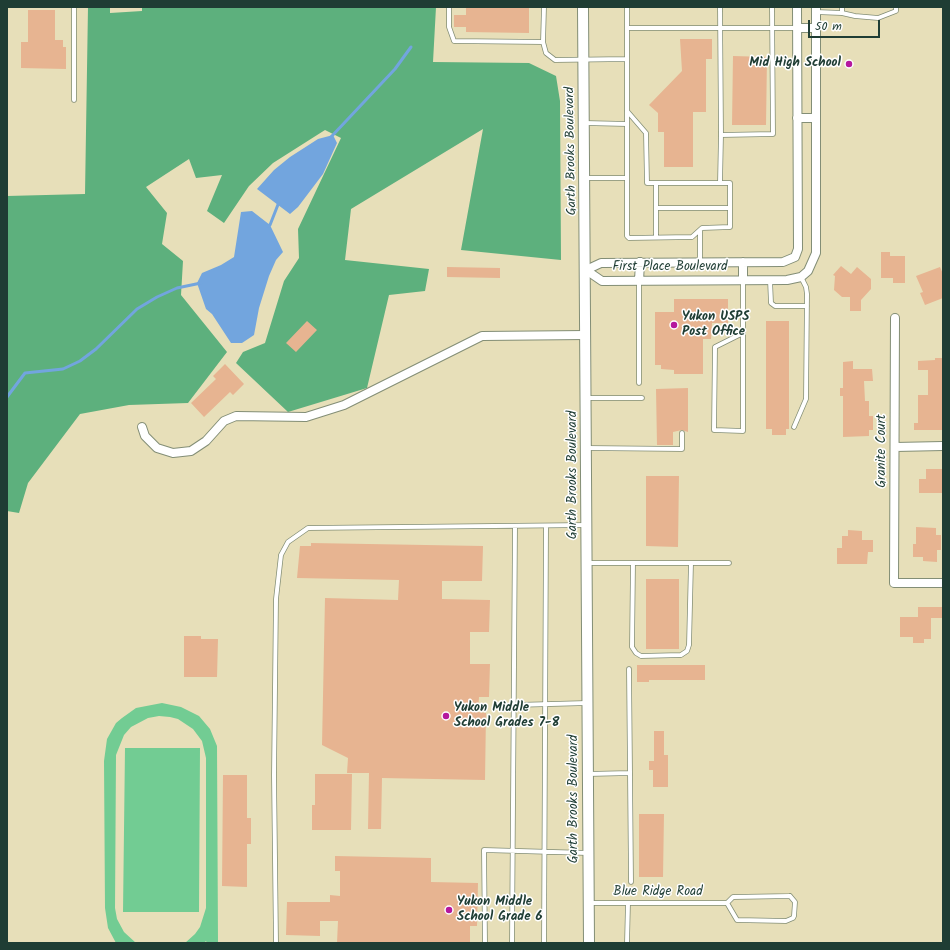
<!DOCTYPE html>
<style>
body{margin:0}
#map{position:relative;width:950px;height:950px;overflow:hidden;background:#e7dfb9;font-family:Kalam,sans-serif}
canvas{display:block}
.frame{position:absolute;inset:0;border:8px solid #1f3d34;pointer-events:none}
.scale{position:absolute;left:808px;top:20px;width:72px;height:18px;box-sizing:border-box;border:2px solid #1f3d34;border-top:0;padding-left:5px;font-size:12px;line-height:14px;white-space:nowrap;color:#1f3d34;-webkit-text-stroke:3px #fff;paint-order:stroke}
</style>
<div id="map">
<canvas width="950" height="950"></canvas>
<div class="frame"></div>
<div class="scale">50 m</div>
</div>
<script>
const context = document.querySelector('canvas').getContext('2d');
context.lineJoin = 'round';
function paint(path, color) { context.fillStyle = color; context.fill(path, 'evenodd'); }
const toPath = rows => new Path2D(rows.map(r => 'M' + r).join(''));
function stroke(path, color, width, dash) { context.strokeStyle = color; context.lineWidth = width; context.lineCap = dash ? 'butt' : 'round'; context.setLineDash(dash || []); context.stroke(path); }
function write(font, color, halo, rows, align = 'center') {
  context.font = font + ' Kalam,sans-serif'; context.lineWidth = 3; context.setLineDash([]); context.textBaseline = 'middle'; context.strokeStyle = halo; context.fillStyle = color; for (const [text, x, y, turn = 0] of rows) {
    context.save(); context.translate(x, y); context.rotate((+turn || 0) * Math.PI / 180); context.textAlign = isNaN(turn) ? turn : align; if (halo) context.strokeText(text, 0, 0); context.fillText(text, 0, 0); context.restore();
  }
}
paint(toPath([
 [162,703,181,707,199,716,210,729,217,746,218,943,207,943,206,941,204,943,185,943,195,934,200,927,206,908,206,758,202,741,193,729,178,719,170,717,159,716,148,718,131,727,124,735,116,755,115,908,117,919,124,932,136,943,116,943,108,928,105,908,104,761,107,739,116,723,122,718,136,708],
 [125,748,200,748,199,912,123,912]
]), '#72cc93');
paint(toPath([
 [88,7,110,7,110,13,142,11,142,7,436,7,433,62,529,63,556,76,560,101,561,260,461,250,483,129,351,209,345,260,429,269,425,291,389,295,367,388,288,412,236,363,243,352,265,343,284,281,299,258,298,229,341,138,325,130,273,163,249,186,224,223,207,211,222,175,196,178,189,159,146,187,167,213,162,244,183,261,181,295,227,352,188,403,129,405,80,414,28,483,19,513,7,511,7,196,85,194]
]), '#5db07d');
paint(toPath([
 [333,135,337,143,323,174,298,207,290,214,257,189,274,170,290,157,318,139],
 [252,211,270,225,283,252,276,260,269,276,259,308,254,335,242,343,231,343,212,314,206,309,197,283,202,273,221,265,234,257,241,212]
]), '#72a5de');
stroke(toPath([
 [331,137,395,69,411,47],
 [267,226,270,225,279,202],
 [7,397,25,373,63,369,80,361,96,349,137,309,157,297,177,288,201,283]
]), '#72a5de', 3);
paint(toPath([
 [466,7,529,7,529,33,466,32,466,27,454,27,454,15,466,15],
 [28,10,55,10,55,40,63,40,63,47,66,47,66,69,21,68,21,42,28,42],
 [680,39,712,39,712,59,706,59,706,112,693,112,693,167,664,167,664,132,658,132,658,113,649,105,682,71],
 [733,56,767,57,766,125,732,125],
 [881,252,890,252,890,256,905,256,905,283,893,283,893,278,881,278],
 [841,266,851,274,857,267,871,279,871,289,861,300,861,311,850,311,850,297,842,297,834,290,835,276,833,275],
 [447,267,500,268,500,278,447,277],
 [940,267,943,274,943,298,925,305,920,293,923,292,916,276],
 [674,299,728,299,728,323,712,323,711,339,703,339,703,374,674,374,674,370,661,369,661,365,655,365,655,312,674,312],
 [307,321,317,330,296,352,286,343],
 [766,321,789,321,789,429,786,429,786,435,772,435,772,429,766,429],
 [935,358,943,358,943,430,914,430,914,423,918,423,918,395,928,395,928,370,918,370,918,361,935,360],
 [853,361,853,369,872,369,873,381,864,381,865,401,869,401,869,416,873,416,873,430,869,430,869,436,843,437,843,396,840,396,840,388,843,388,843,362],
 [225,364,244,384,233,395,230,392,204,417,191,403,216,379,213,376],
 [688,388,688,432,682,430,673,432,673,445,657,445,656,389],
 [926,469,943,469,943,493,919,493,919,479,926,479],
 [646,476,679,476,678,547,646,546],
 [916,527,936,528,936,535,941,535,941,550,937,550,937,562,923,561,923,557,913,557,913,544,916,544],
 [848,530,862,531,862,540,873,540,873,552,868,552,867,564,837,564,837,548,842,548,842,536,848,536],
 [311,543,483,546,482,581,442,581,442,599,490,600,489,632,470,632,470,664,490,664,489,697,479,697,478,712,486,713,485,780,382,778,381,829,368,829,369,773,347,773,348,758,322,745,325,598,398,600,399,580,297,578,300,546,311,546],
 [646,579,679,579,679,649,646,649],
 [918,607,943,607,943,618,931,618,931,639,924,639,924,643,913,643,913,637,900,637,900,617,918,617],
 [184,636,201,636,201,639,218,639,217,677,184,677],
 [637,665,705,665,705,680,649,680,649,682,637,682],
 [654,731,664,731,664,755,668,755,668,787,653,787,653,770,649,770,649,761,654,761],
 [315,774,352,774,351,830,312,830,312,805,315,805],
 [223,775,247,775,247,818,251,818,251,844,247,844,247,887,222,886],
 [639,814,664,814,663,877,639,877],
 [335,856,431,858,431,882,478,883,477,926,470,926,470,943,337,943,338,921,320,921,320,936,286,935,287,902,330,902,330,895,340,896,340,871,335,871]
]), '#e7b491');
const service = toPath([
 [74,7,74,100],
 [449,7,449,27,454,41,543,42],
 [544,7,543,42,546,53,555,60,627,59],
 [720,7,721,135],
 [816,12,842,13,842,7],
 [842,13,855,16,878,18,896,11,896,7],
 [627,28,797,28],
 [627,111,646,133,647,183,720,183,721,135,773,134,772,7],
 [585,123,627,124,627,7],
 [627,124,627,178],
 [585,178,627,178,627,236,629,238,692,237,702,228,730,227,730,183,720,183],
 [656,208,730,208],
 [700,231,700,262],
 [656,237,656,183],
 [770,280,771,303,775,306,807,306],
 [743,333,715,347,714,430,743,431,743,280],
 [639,383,639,281],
 [587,398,642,398],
 [794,427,806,399,807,294,806,287,801,277],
 [587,448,682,449,682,433],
 [588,563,729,563],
 [633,563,632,647,636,653,641,656,681,655,687,651,689,645,691,563],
 [629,669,630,773],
 [515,705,587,703],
 [588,774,630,773,631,882],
 [790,896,795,902,794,916,793,918,786,921,737,920,727,903,733,897,790,896],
 [589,903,727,903],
 [276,943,274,775,276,599,281,555,288,542,308,528,587,525],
 [485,943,484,850,588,853],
 [512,943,515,526],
 [544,943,546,526],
 [627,943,628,903]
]);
const minor = toPath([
 [797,7,798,249,795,257,783,262,601,263,586,270,602,281,787,280,801,277,808,271,816,253,816,7],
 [797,28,816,28],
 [797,118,816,118],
 [743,262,743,280],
 [639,281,640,262],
 [895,318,894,583,943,583],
 [142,427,145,436,157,448,173,453,191,451,206,441,224,421,236,416,306,417,344,405,482,336,586,335],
 [895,447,943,446]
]);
const tertiary = toPath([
 [583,7,589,943]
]);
stroke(service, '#838e76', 5.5);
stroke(minor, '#838e76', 10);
stroke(tertiary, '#838e76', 12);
stroke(service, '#fff', 4);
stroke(minor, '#fff', 8);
stroke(tertiary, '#fff', 10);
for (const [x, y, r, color] of [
 [849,64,4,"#b5179e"],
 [674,325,4,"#b5179e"],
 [446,716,4,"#b5179e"],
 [449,910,4,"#b5179e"]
]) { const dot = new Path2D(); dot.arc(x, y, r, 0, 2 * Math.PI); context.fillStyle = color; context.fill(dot); stroke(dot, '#fff', 1.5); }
write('bold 13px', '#1f3d34', '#fff', [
 ["Mid High School",841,64,"right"],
 ["Yukon USPS",682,318],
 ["Post Office",682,333],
 ["Yukon Middle",454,709],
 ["School Grades 7-8",454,724],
 ["Yukon Middle",457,903],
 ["School Grade 6",457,918]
], 'left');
write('13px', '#1f3d34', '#fff', [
 ["Garth Brooks Boulevard",572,151,-91],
 ["First Place Boulevard",670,268],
 ["Granite Court",883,451,-90],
 ["Garth Brooks Boulevard",574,475,-90],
 ["Garth Brooks Boulevard",575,799,-90],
 ["Blue Ridge Road",658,893]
]);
</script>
